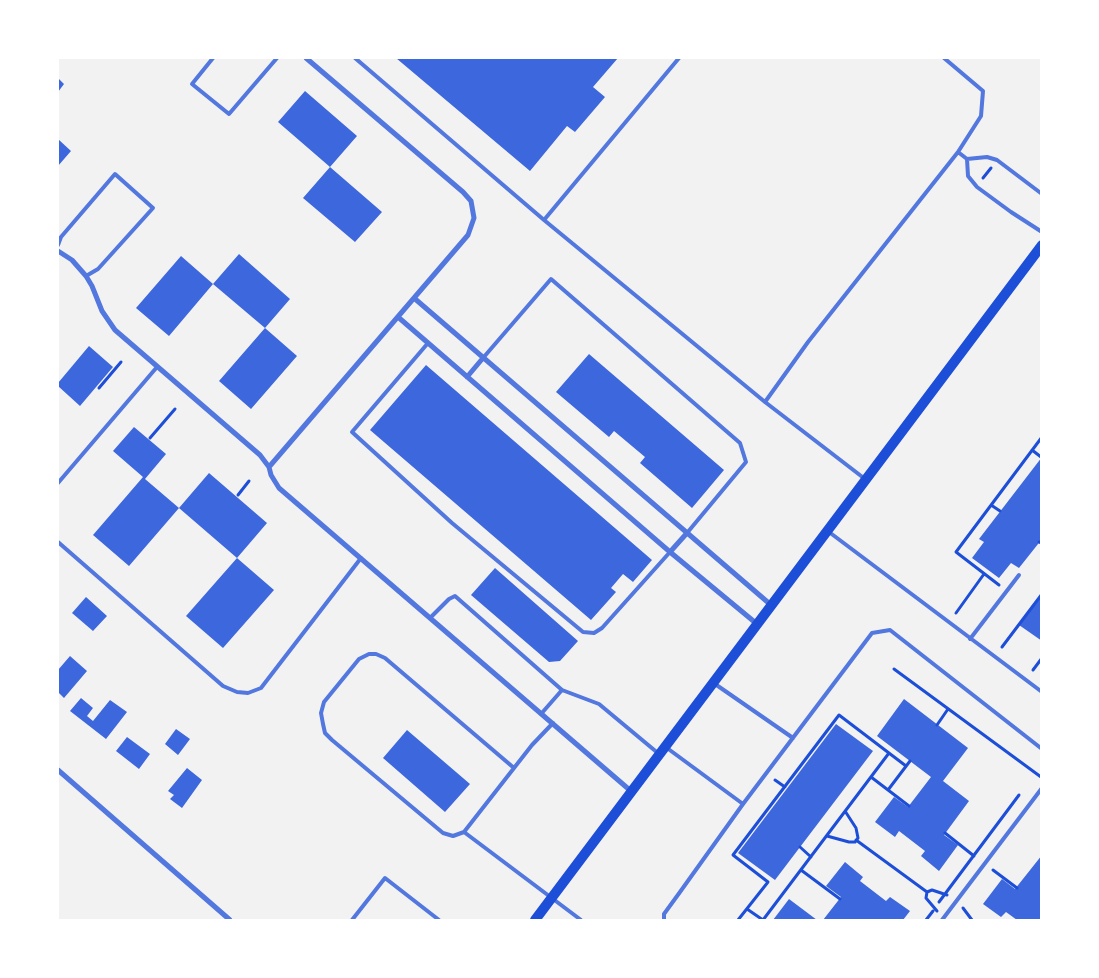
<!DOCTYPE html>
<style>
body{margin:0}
#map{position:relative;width:1099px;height:978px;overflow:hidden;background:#f2f2f2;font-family:"IBM Plex Serif",serif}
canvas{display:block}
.frame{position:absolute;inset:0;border:59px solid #fff;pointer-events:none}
</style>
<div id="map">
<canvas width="1099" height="978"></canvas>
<div class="frame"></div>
</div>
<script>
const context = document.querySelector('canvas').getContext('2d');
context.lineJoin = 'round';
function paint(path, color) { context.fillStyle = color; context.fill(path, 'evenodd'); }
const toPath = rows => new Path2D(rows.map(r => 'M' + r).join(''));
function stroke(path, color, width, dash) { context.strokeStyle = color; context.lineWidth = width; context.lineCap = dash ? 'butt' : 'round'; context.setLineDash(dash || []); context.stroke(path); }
paint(toPath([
 [396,58,618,58,593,87,605,97,575,132,567,126,530,171],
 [58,78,64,84,58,92],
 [305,91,357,136,330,167,278,122],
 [58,139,71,151,58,166],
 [330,167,382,212,355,242,303,198],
 [239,254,290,299,265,328,213,284,169,336,136,308,181,256,213,284],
 [265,328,297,356,251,409,219,381],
 [89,346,113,367,80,406,58,386,58,383],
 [589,354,724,470,692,508,640,463,645,457,614,431,609,437,556,392],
 [426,365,652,560,633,582,623,574,611,588,616,592,591,620,370,430],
 [134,427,166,454,145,479,179,508,129,566,93,535,143,477,113,451],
 [1042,457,1042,539,1019,568,1011,563,999,578,972,558,984,542,979,539],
 [209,473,267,523,237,558,179,508],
 [237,558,274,590,223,648,186,616],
 [495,568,578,641,560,661,549,662,471,595],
 [1042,595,1042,641,1019,625],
 [86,597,107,616,93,631,72,613],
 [70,656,87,671,64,698,58,692,58,670],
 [81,698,93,708,87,716,93,721,110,700,127,712,106,739,70,711],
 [904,699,968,748,943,781,969,801,944,835,958,845,939,871,921,856,925,851,899,831,895,837,875,822,894,797,908,807,931,777,877,736],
 [836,724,873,751,775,880,738,853],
 [176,729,190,739,178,755,165,744],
 [407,730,470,784,445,812,383,758],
 [127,737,150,754,139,769,116,751],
 [187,768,202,780,182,808,170,799,174,795,168,791],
 [1042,855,1042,920,1017,920,1006,912,1001,917,983,904,1002,879,1015,889],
 [845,862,863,877,860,881,886,901,890,897,910,911,903,920,823,920,841,897,826,886],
 [789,899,817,920,773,920]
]), '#3d67dc');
stroke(toPath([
 [983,178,991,168],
 [99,388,121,362],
 [150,438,175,409],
 [1032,450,1041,457],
 [238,495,249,481],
 [991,505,1000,511],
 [1039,542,1042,543],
 [999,585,956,552,1042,437],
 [956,613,984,574],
 [1002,647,1042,594],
 [894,669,1041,777],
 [1033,670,1042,658],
 [937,725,948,709],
 [871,777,909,806],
 [775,780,785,787],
 [888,790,910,761],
 [945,833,974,856],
 [827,836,849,842,855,842,858,838,856,828,845,811],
 [856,840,927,892],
 [800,847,811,857],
 [801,870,840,899],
 [993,870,1017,888],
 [939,902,1019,795],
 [963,908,972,920],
 [747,909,763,920],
 [937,911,926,898,927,892,932,890,947,895],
 [738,920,768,882,733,855,839,715,906,766],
 [763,920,889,753],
 [926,920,933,911]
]), '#1d4ed8', 3);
stroke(toPath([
 [213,58,192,84,229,114,277,58],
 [355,58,544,220],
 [679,58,544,220,765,402,865,479],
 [944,58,983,91,981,116,958,152,967,159,987,157,997,160,1042,194],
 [967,159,968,176,977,187,1011,212,1042,232],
 [58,245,61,237,115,174,153,208,98,269,86,276],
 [428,343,352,432,452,523,583,632,594,633,602,628,670,552],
 [483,358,551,279,740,443,746,462,687,533],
 [765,402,808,342,958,152],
 [58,483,157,367],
 [829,532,1042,692],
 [58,542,223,686,237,692,248,693,261,688,361,558],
 [430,618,449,599,455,596,562,690,599,704,659,754],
 [970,639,1019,575],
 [715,684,793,738],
 [541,714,562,690],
 [667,748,743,804],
 [514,768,385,658,376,654,369,654,359,659,324,702,321,713,323,724,325,733,332,740,443,833,453,836,464,832,532,745,553,723],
 [464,832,581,920],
 [352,920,385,878,439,920],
 [664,920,664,914,680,892,743,804,872,633,890,630,1042,749],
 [942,920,1042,788]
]), '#5277de', 4);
stroke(toPath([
 [58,251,72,260,86,276,92,286,102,311,115,330,260,455,269,467,271,475,279,488,632,792],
 [414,298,771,605],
 [398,317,670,552,757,624],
 [467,377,483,358],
 [269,467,468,235,474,218,471,201,463,192,306,58],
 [670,552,687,533],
 [58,770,230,920]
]), '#5277de', 5);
stroke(toPath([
 [535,920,1042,245]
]), '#1d4ed8', 10);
</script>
